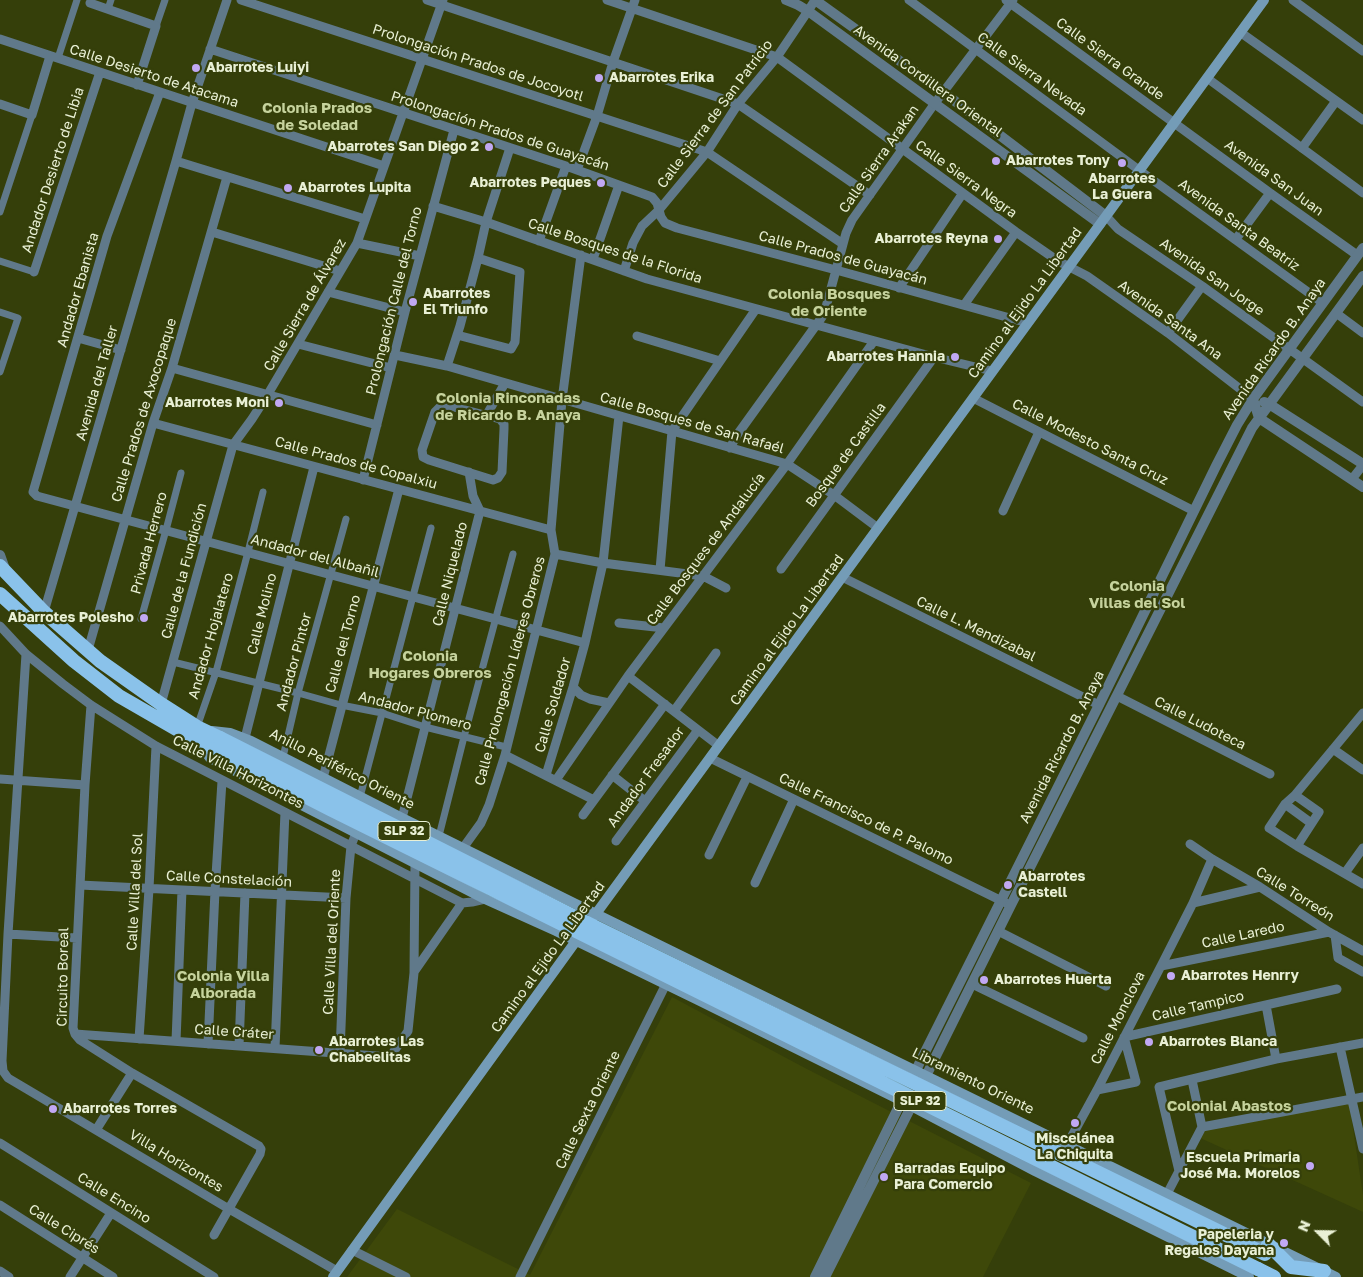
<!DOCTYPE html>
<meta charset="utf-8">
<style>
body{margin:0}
#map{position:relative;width:1363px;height:1277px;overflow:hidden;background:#353f0a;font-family:"Golos Text",sans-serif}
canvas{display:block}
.north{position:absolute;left:1293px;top:1207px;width:50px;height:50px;-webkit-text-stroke:4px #353f0a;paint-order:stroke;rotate:293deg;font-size:14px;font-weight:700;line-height:20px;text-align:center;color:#e9f0d5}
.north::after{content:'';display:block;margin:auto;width:18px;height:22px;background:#e9f0d5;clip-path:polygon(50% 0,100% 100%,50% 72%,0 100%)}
</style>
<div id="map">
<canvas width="1363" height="1277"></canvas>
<div class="north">N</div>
</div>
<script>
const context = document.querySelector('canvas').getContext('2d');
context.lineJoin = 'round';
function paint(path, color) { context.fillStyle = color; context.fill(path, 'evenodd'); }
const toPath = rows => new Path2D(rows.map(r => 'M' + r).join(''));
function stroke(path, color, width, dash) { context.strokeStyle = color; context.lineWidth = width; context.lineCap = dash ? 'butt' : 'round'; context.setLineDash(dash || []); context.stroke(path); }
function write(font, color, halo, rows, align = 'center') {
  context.font = font + ' "Golos Text",sans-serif'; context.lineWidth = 4.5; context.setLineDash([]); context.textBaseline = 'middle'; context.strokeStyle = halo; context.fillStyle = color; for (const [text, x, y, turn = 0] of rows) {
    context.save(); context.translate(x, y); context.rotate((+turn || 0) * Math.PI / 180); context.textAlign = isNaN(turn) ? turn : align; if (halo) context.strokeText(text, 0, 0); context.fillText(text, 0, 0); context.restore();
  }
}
paint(toPath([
 [672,997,805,1068,1031,1183,983,1277,347,1277,397,1209,530,1275],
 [1349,1102,1363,1195,1363,1212,1198,1137,1202,1129]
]), '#3e4809');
stroke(toPath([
 [108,9,111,0],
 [156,26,165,0],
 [58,58,77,0],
 [0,212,32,115],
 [0,261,34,272],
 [0,312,18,318,0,372],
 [141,619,166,530,181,473],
 [173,662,298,693,341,705,382,713,425,727,506,747],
 [197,727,216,672,248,552,263,492],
 [283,757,298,693,346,519],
 [360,797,431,528],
 [439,836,464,737,513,554]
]), '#60798a', 7);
stroke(toPath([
 [241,0,707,152,843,244],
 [427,0,738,104,870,195],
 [607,0,777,57,1016,232,1058,261,1087,276,1168,333,1253,399],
 [909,0,1139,170,1323,303],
 [1006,0,1270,193,1357,255],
 [1293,0,1363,51],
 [90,3,156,26,137,85],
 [1240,32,1363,120],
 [0,39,384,166],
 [210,49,566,166,652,197,657,203,661,217,665,223,677,228,836,270,1028,323],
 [1207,78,1363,193],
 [160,92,107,236,33,492,37,496,585,643],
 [0,104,32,115,50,56],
 [1302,148,1336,101],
 [176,161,365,219],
 [577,170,597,116,613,62,635,0],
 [433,206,486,222,647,279,934,357,992,371],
 [1106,216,1118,229,1202,286,1363,402],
 [212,232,340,271],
 [1236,239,1270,193],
 [539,241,566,166],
 [357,243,420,256],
 [593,259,619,185],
 [624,271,633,243,642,226,659,210,707,152,738,104,777,57,808,11,815,0],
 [34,272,100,72],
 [899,288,963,193],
 [328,292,405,312],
 [964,305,1016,232],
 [1336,313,1363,333],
 [1168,333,1202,286],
 [457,335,511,349,515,342,520,272,478,258],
 [637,336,720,361],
 [78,338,121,350],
 [298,344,391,368],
 [395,355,447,366,787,464,834,495,878,528],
 [447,366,460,326,478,258,486,222,510,148],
 [172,368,377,425],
 [973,398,1194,511],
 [446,405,500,419,504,424,504,429,502,472,498,478,493,480,429,460,423,457,422,450,435,412,440,407,446,405],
 [486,416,505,383],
 [153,423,551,530],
 [730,448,737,435,822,317,826,307,846,233,852,220,935,103,1013,0],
 [1352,479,1363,465],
 [363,480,405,312,454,130],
 [1003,511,1039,432],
 [555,554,603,563,703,576,726,588],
 [781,569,934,357],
 [660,570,672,431,756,309],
 [842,577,1099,705],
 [44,612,176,161,192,103,227,0],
 [619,623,664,628],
 [0,626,26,654,63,684,91,705,156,746,462,903,472,902,485,899],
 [88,650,153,423,172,368,227,177],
 [26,654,8,934,2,1061,3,1071,8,1078,229,1209,337,1271],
 [628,676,719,746],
 [573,687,581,695,590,699,609,703],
 [1117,696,1270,774],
 [161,704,233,445,252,419,268,394,357,243,443,0],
 [91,705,85,785,73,1028,75,1034,80,1040,132,1073,259,1146,261,1149,260,1154,214,1235],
 [674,711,716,653],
 [1363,713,1295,795,1285,804,1269,828,1297,846,1363,884],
 [245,738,314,467],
 [1333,749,1363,770],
 [505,755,594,800],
 [710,758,1006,903],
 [546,775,573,687,585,643,603,563,619,416],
 [612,775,645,801],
 [323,778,399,489],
 [0,779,85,785],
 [556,780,628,676,787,464,874,341],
 [1295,795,1319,812,1297,846],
 [1285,804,1311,823],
 [583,815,665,704],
 [402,818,480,511,473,496,469,472],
 [616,841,698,730],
 [1190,844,1212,859,1260,887,1329,932,1363,951],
 [463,848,481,823,489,805,505,755,555,554,551,530,562,400,581,255],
 [709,855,747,777],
 [1345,873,1363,848],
 [755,883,794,799],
 [80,885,346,898],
 [1193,903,1260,887],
 [998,931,1106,986],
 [8,934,77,938],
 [1335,935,1338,958,1363,972],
 [1161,966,1329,932],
 [414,972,462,903],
 [972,984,1083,1038],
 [1266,1005,1276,1059],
 [75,1034,390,1057,408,1031,414,973,415,863],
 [139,1039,149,889,156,746],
 [176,1041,182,890],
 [208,1044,215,891,222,781],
 [239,1046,245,893],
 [1340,1047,1363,1149],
 [275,1048,285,812],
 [340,1053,346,898,351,846,356,833],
 [1097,1090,1136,1082,1124,1037,1337,989],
 [1202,1127,1363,1097],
 [96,1130,132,1073],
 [0,1143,214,1277],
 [1067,1145,1097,1090,1161,966,1193,903,1212,859],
 [1179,1171,1159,1087,1276,1059,1363,1043],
 [1167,1194,1202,1127,1192,1080],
 [0,1205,113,1277],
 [352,1250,406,1277],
 [0,1271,9,1277],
 [70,1277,111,1213],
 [520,1277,668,980]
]), '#60798a', 9);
stroke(toPath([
 [786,0,798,5,808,11,1100,224],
 [815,0,943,92,1106,216],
 [1253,399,1259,418,1363,487],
 [1264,402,1269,404,1363,464],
 [0,555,6,572],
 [912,1078,1099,705,1216,466,1237,425,1253,399,1363,248],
 [923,1082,1011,905,1252,428,1363,276],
 [815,1277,905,1094],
 [825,1277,915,1099]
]), '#60798a', 10);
stroke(toPath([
 [212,731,230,733,251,741,402,818,596,914,1336,1277],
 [198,742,210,758,485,899,556,931,698,1000,902,1101,1035,1171,1249,1277],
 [333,1277,576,941,1264,0]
]), '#749cb7', 10);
stroke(toPath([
 [0,566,44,612,100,661,161,704,197,727,220,738],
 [0,594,74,661,119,696,197,741,213,749],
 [1268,1244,1291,1267,1324,1271],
 [1258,1269,1274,1277]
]), '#8ac2ea', 14);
stroke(toPath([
 [220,738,589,924,1265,1254],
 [213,749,330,809,1258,1269]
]), '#8ac2ea', 14);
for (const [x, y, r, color] of [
 [196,68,5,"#c1a8f3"],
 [599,78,5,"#c1a8f3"],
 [489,147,5,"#c1a8f3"],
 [996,161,5,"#c1a8f3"],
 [1122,163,5,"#c1a8f3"],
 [601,183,5,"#c1a8f3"],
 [288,188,5,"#c1a8f3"],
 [998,239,5,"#c1a8f3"],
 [413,302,5,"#c1a8f3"],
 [955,357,5,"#c1a8f3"],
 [279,403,5,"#c1a8f3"],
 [144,618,5,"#c1a8f3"],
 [1008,885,5,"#c1a8f3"],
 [1171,976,5,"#c1a8f3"],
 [984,980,5,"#c1a8f3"],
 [1149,1042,5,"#c1a8f3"],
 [319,1050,5,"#c1a8f3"],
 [53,1109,5,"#c1a8f3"],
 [1075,1123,5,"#c1a8f3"],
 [1310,1166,5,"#c1a8f3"],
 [884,1177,5,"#c1a8f3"],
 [1284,1243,5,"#c1a8f3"]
]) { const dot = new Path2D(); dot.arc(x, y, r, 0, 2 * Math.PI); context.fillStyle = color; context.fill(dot); stroke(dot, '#353f0a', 2); }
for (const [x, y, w] of [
 [404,831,52],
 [920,1101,52]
]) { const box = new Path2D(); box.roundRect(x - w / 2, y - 9.5, w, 19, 4); context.fillStyle = '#353f0a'; context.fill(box); stroke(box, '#e9f0d5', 1); }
write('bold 12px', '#e9f0d5', null, [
 ["SLP 32",404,831],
 ["SLP 32",920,1101]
]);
write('14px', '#e9f0d5', '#353f0a', [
 ["Calle Sierra Grande",1110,59,36],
 ["Prolongación Prados de Jocoyotl",478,63,18],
 ["Calle Sierra Nevada",1032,74,36],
 ["Calle Desierto de Atacama",154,76,18],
 ["Avenida Cordillera Oriental",928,81,36],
 ["Calle Sierra de San Patricio",715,114,-53],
 ["Prolongación Prados de Guayacán",500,131,18],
 ["Calle Sierra Arakan",879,159,-55],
 ["Andador Desierto de Libia",53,170,-72],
 ["Avenida San Juan",1274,178,36],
 ["Calle Sierra Negra",966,179,36],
 ["Avenida Santa Beatriz",1239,225,36],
 ["Calle Bosques de la Florida",615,251,18],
 ["Calle Prados de Guayacán",843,258,15],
 ["Avenida San Jorge",1212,277,35],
 ["Andador Ebanista",78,290,-74],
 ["Prolongación Calle del Torno",394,301,-76],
 ["Camino al Ejido La Libertad",1025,303,-54],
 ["Calle Sierra de Álvarez",305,305,-60],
 ["Avenida Santa Ana",1170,320,36],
 ["Avenida Ricardo B. Anaya",1274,349,-55],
 ["Avenida del Taller",97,383,-74],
 ["Calle Prados de Axocopaque",144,410,-73],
 ["Calle Bosques de San Rafaél",692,423,16],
 ["Calle Modesto Santa Cruz",1090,442,27],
 ["Bosque de Castilla",846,455,-54],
 ["Calle Prados de Copalxiu",356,463,15],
 ["Privada Herrero",149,543,-75],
 ["Calle Bosques de Andalucía",706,549,-53],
 ["Andador del Albañil",315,556,15],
 ["Calle de la Fundición",184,571,-75],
 ["Calle Niquelado",450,574,-76],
 ["Calle Molino",262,614,-76],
 ["Calle L. Mendizabal",976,629,26],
 ["Camino al Ejido La Libertad",787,630,-54],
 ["Andador Hojalatero",211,636,-74],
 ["Calle del Torno",343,644,-75],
 ["Andador Pintor",294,662,-75],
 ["Calle Prolongación Líderes Obreros",510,671,-75],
 ["Calle Soldador",553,705,-74],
 ["Andador Plomero",415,711,15],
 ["Calle Ludoteca",1200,723,27],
 ["Avenida Ricardo B. Anaya",1062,747,-63],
 ["Anillo Periférico Oriente",342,769,27],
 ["Calle Villa Horizontes",238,772,27],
 ["Andador Fresador",646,777,-54],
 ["Calle Francisco de P. Palomo",866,819,26],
 ["Calle Constelación",229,879,3],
 ["Calle Villa del Sol",135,892,-87],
 ["Calle Torreón",1295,894,32],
 ["Calle Laredo",1243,935,-12],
 ["Calle Villa del Oriente",332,942,-87],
 ["Camino al Ejido La Libertad",548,957,-54],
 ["Circuito Boreal",63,977,-89],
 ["Calle Tampico",1198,1006,-13],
 ["Calle Monclova",1118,1018,-63],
 ["Calle Cráter",234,1032,4],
 ["Libramiento Oriente",973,1081,26],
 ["Calle Sexta Oriente",588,1110,-64],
 ["Villa Horizontes",176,1161,31],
 ["Calle Encino",114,1198,32],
 ["Calle Ciprés",64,1229,32]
]);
write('bold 14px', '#e9f0d5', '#353f0a', [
 ["Abarrotes Luiyi",206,68],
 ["Abarrotes Erika",609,78],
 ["Abarrotes San Diego 2",479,147,"right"],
 ["Abarrotes Tony",1006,161],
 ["Abarrotes",1122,179,"center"],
 ["La Guera",1122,195,"center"],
 ["Abarrotes Peques",591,183,"right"],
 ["Abarrotes Lupita",298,188],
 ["Abarrotes Reyna",988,239,"right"],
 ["Abarrotes",423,294],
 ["El Triunfo",423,310],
 ["Abarrotes Hannia",945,357,"right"],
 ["Abarrotes Moni",269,403,"right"],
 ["Abarrotes Polesho",134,618,"right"],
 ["Abarrotes",1018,877],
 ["Castell",1018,893],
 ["Abarrotes Henrry",1181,976],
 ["Abarrotes Huerta",994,980],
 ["Abarrotes Las",329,1042],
 ["Chabeelitas",329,1058],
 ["Abarrotes Blanca",1159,1042],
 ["Abarrotes Torres",63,1109],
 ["Miscelánea",1075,1139,"center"],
 ["La Chiquita",1075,1155,"center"],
 ["Escuela Primaria",1300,1158,"right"],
 ["José Ma. Morelos",1300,1174,"right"],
 ["Barradas Equipo",894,1169],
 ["Para Comercio",894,1185],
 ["Papeleria y",1274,1235,"right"],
 ["Regalos Dayana",1274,1251,"right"]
], 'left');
write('bold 15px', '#c6d39d', '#353f0a', [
 ["Colonia Prados",317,108],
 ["de Soledad",317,125],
 ["Colonia Bosques",829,294],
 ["de Oriente",829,311],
 ["Colonia Rinconadas",508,398],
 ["de Ricardo B. Anaya",508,415],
 ["Colonia",1137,586],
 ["Villas del Sol",1137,603],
 ["Colonia",430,656],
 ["Hogares Obreros",430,673],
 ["Colonia Villa",223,976],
 ["Alborada",223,993],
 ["Colonial Abastos",1229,1106]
]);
</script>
